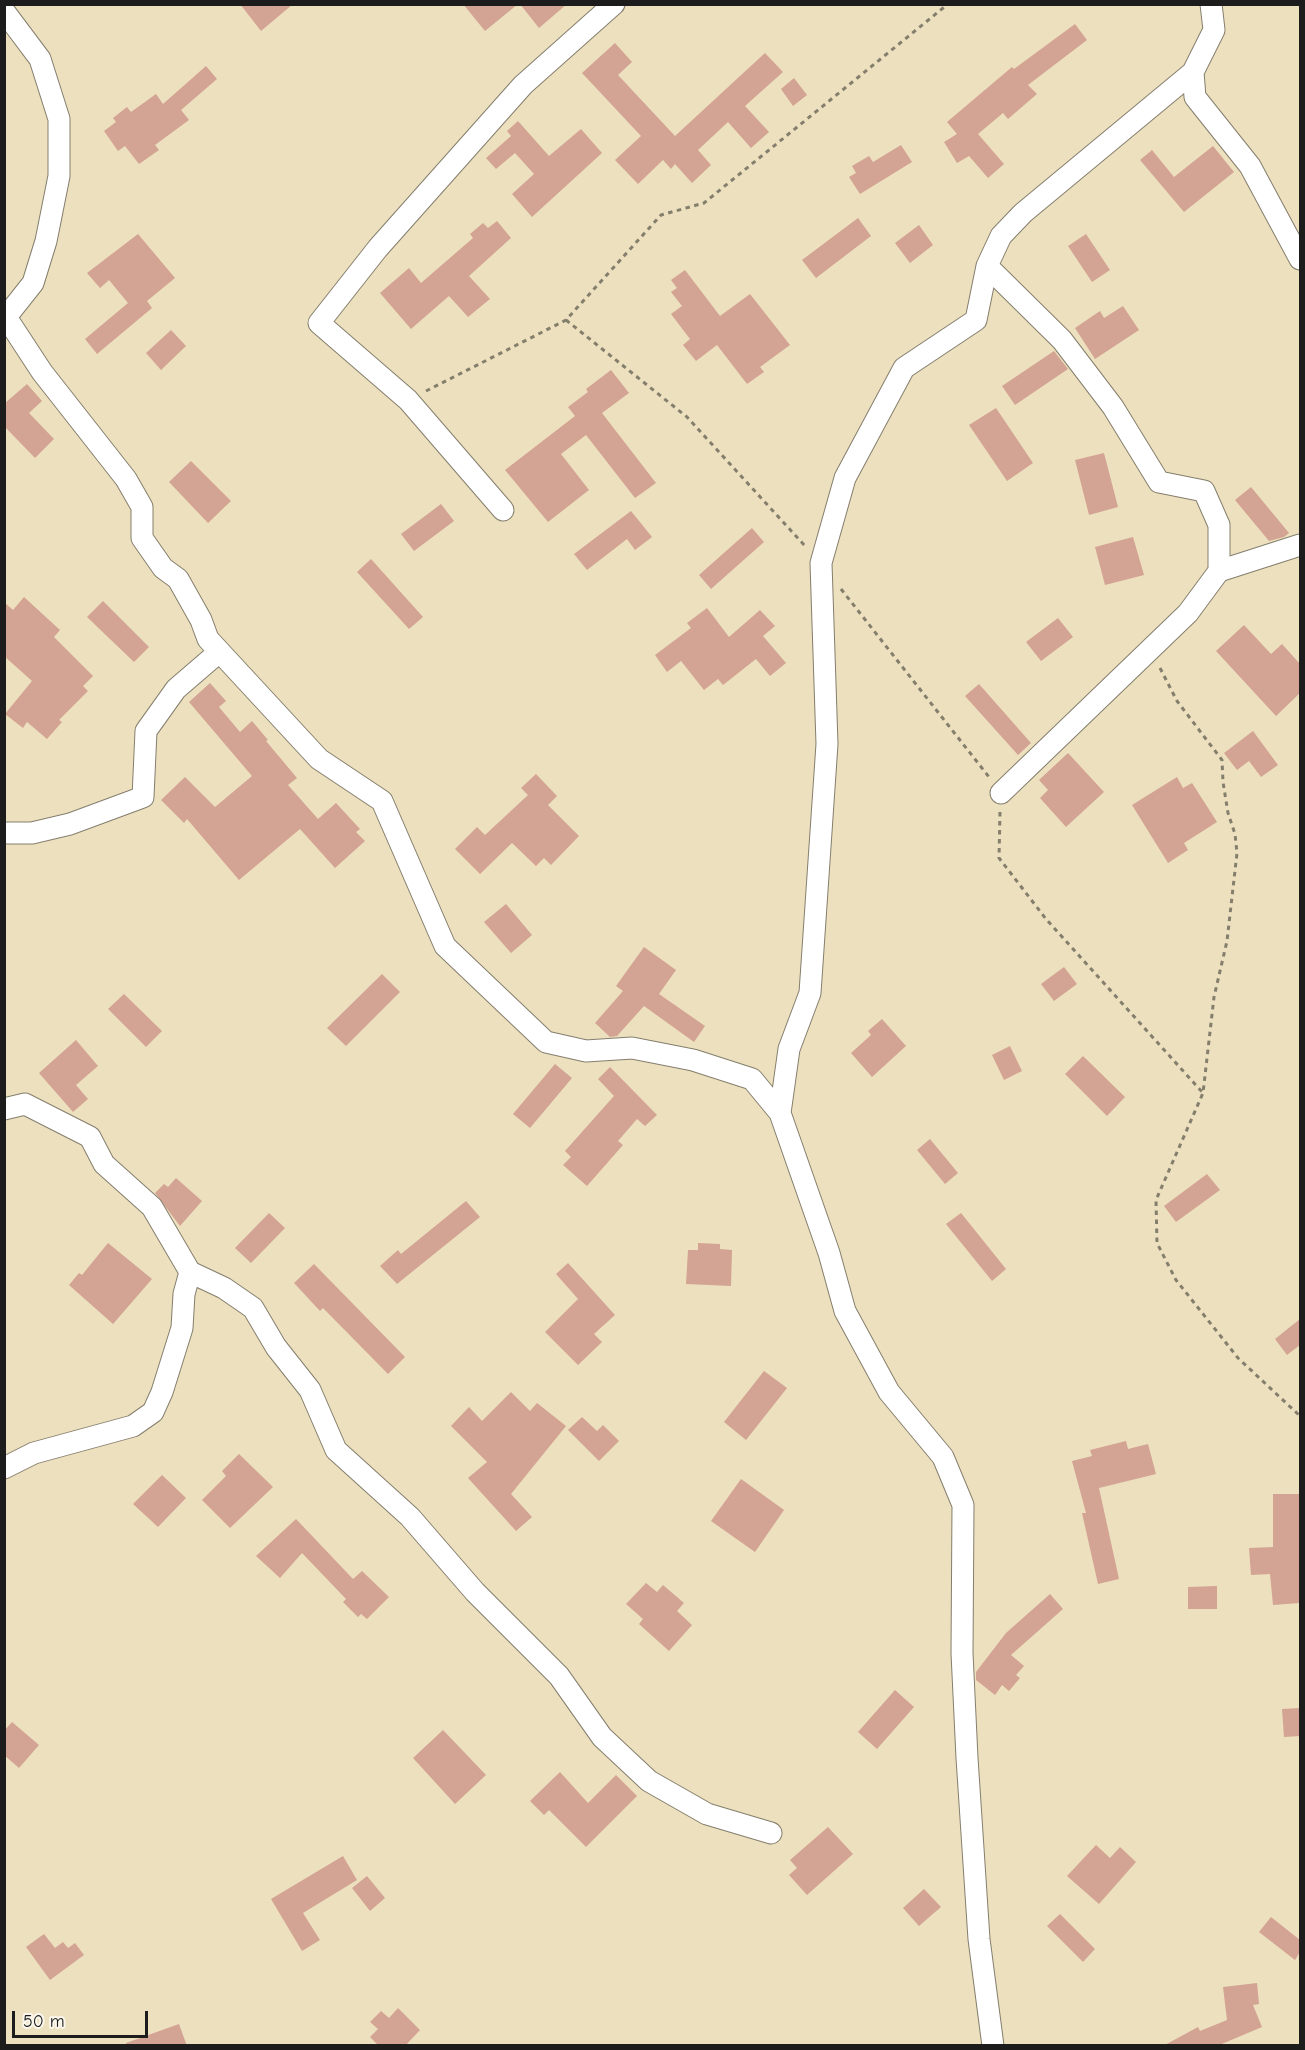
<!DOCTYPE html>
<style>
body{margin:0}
#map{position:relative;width:1305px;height:2050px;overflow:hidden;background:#ede0be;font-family:"Comic Neue",sans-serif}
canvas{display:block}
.frame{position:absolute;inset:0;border:6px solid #1c1c1c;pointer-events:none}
.scale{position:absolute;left:12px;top:2011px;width:136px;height:27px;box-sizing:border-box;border:3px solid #1c1c1c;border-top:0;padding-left:8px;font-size:18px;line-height:21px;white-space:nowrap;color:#1c1c1c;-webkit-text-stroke:4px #fbf7ec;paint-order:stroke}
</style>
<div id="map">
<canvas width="1305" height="2050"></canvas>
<div class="frame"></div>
<div class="scale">50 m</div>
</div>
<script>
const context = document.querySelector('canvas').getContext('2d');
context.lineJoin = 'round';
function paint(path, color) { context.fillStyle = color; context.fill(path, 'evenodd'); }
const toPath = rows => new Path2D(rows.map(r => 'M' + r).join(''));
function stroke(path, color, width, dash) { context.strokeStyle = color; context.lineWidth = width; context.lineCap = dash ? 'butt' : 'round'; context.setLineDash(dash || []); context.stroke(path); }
paint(toPath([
 [240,4,293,4,261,31],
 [463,4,518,4,485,31],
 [520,4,567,4,539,28],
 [1075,24,1087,40,1028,85,1037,94,1008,119,1003,113,978,134,1004,164,988,178,969,156,957,163,944,142,957,134,947,122,1012,67,1014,69],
 [615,43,632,62,618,75,675,136,765,53,783,72,745,106,769,132,751,148,728,122,698,150,711,165,692,183,675,164,671,169,663,160,638,184,615,160,641,136,582,73],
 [206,66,217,79,181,110,189,120,155,145,159,150,139,164,125,146,118,151,104,131,116,122,113,118,127,107,131,112,156,94,163,104],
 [794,78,807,95,793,106,781,89],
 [518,121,549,156,581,129,602,153,532,217,512,194,534,174,515,153,496,169,486,158,511,136,507,131],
 [901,145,912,162,860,194,849,177,856,173,852,166,869,156,873,162],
 [1213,146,1234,172,1184,212,1140,160,1152,150,1174,177],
 [858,218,871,236,816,278,802,260],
 [497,221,511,238,469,276,490,299,468,317,449,296,411,329,380,293,409,268,421,283,473,238,470,234,483,223,488,228],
 [919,225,933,245,910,263,895,243],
 [138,234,175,278,147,301,152,308,97,354,85,339,128,303,109,280,100,288,87,273],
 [1086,234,1110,270,1092,282,1068,246],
 [685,270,720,316,750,294,790,345,760,367,764,372,747,384,717,345,696,361,683,345,690,339,671,314,682,306,671,292,677,288,671,280],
 [1123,306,1139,330,1095,359,1075,328,1100,311,1104,318],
 [171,330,186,346,161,370,146,353],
 [1054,351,1068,369,1015,405,1002,386],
 [611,370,629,393,602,413,656,483,635,498,586,435,561,454,589,490,548,522,505,470,575,416,568,407,588,392,586,389],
 [27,384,42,401,29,413,54,439,35,458,4,426,4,404],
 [996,408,1033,463,1007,481,969,425],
 [1104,453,1118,507,1089,515,1075,460],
 [191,461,231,501,208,523,169,482],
 [1251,487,1289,533,1284,537,1269,541,1235,500],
 [441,504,454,521,414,551,401,534],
 [631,511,652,537,635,550,627,539,587,570,574,554],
 [752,528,764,542,711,589,699,575],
 [1133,537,1144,575,1105,585,1095,547],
 [371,559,423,617,409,629,357,572],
 [24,597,60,630,54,637,93,676,83,686,88,691,59,720,62,722,47,739,27,722,23,728,5,714,32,681,4,656,4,602,13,610],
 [103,601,149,647,134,662,87,617],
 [707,608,729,637,760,610,775,626,763,636,786,663,770,676,756,659,723,685,718,679,704,690,681,661,667,672,655,655,691,628,687,623],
 [1058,618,1073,637,1041,661,1026,642],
 [1244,625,1271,654,1282,644,1300,664,1300,693,1276,716,1216,651],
 [210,683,226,701,219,707,240,732,252,721,268,740,266,741,297,778,288,785,318,819,336,803,360,829,356,832,365,841,335,868,300,829,239,880,187,819,184,823,161,800,185,777,215,807,252,776,189,702],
 [979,684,1031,743,1018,755,965,696],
 [1253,731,1278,765,1261,777,1249,761,1237,770,1224,753],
 [1068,753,1104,792,1066,827,1040,798,1048,790,1039,780],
 [536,774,557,796,548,805,579,836,551,865,544,858,536,866,512,843,480,874,455,849,477,827,485,835,528,795,521,788],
 [1177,777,1183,788,1192,783,1217,822,1184,843,1188,850,1168,863,1132,805],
 [506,904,532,935,511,953,484,922],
 [644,947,676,970,659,994,705,1026,694,1042,644,1006,617,1036,610,1037,595,1023,623,991,616,986],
 [1064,967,1077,984,1054,1001,1041,984],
 [382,974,400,992,346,1046,327,1028],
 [124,994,162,1031,146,1047,108,1009],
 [882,1019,906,1046,872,1077,851,1053,871,1035,868,1031],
 [76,1040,98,1066,76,1085,88,1099,73,1112,39,1073],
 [1010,1046,1022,1071,1004,1080,992,1055],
 [1083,1056,1125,1097,1107,1116,1065,1074],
 [555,1064,572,1078,530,1128,513,1114],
 [610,1067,657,1115,645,1126,637,1119,618,1141,623,1145,587,1186,563,1165,571,1157,565,1151,614,1096,598,1079],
 [930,1139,958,1173,945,1184,917,1150],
 [1207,1174,1220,1190,1176,1222,1164,1206],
 [176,1178,202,1201,180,1226,155,1193,164,1184,168,1187],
 [466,1201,480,1217,397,1284,380,1266,398,1250,401,1254],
 [269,1213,285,1228,251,1263,235,1248],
 [961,1213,1006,1269,992,1281,946,1224],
 [108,1243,152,1279,113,1324,69,1285,79,1273,82,1275],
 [698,1243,720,1244,720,1249,732,1250,731,1286,686,1284,688,1250,698,1250],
 [568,1263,615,1315,594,1334,602,1342,578,1365,545,1332,578,1299,556,1274],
 [314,1264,405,1357,388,1374,323,1308,320,1311,294,1283],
 [1300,1319,1300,1345,1287,1355,1275,1339],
 [764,1371,787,1388,746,1440,724,1422],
 [511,1392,530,1411,537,1403,566,1426,511,1494,532,1517,516,1531,468,1478,487,1462,451,1426,469,1407,482,1421],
 [582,1417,597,1431,603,1425,619,1441,599,1461,568,1430],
 [1126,1441,1128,1449,1148,1444,1156,1474,1099,1488,1119,1579,1098,1584,1082,1513,1086,1513,1072,1461,1092,1456,1090,1450],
 [239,1454,273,1487,230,1528,202,1500,226,1476,222,1471],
 [162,1475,186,1498,158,1527,133,1504],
 [741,1479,784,1510,755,1552,711,1521],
 [1273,1494,1300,1494,1300,1603,1273,1605,1270,1574,1251,1575,1249,1548,1273,1547],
 [296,1519,353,1579,362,1571,389,1597,367,1619,361,1614,358,1617,343,1602,346,1599,302,1553,280,1578,256,1556],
 [646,1583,657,1592,663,1585,684,1603,677,1611,692,1625,669,1651,639,1624,643,1619,626,1604],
 [1217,1586,1217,1609,1188,1609,1188,1587],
 [1050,1594,1063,1609,1011,1655,1024,1666,1016,1675,1020,1678,1009,1691,1002,1685,995,1695,976,1680,976,1672,1006,1633],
 [895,1690,914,1707,877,1749,858,1732],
 [1300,1708,1300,1736,1284,1737,1282,1709],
 [12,1722,39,1745,19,1768,4,1755,4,1731],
 [443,1730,486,1775,455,1804,413,1758],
 [560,1772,588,1803,616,1775,637,1796,586,1847,549,1810,544,1815,530,1801],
 [828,1827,853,1854,807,1895,789,1875,797,1868,790,1860],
 [1096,1845,1110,1858,1120,1847,1136,1862,1099,1904,1067,1876],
 [343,1856,357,1880,303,1913,320,1940,302,1951,271,1899],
 [367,1876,385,1898,370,1911,352,1888],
 [924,1889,941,1907,919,1926,903,1908],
 [1060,1914,1095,1949,1083,1962,1047,1926],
 [1271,1917,1300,1940,1300,1952,1295,1960,1259,1932],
 [44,1934,55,1948,63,1942,68,1948,75,1943,84,1955,50,1980,26,1947],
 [1257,1983,1259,2004,1253,2005,1262,2027,1217,2046,1163,2046,1198,2027,1200,2031,1227,2020,1223,1987],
 [398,2008,420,2030,405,2046,379,2046,370,2037,378,2029,370,2022,381,2011,389,2018],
 [179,2024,187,2046,126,2046,126,2043]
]), '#d3a393');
const minor = toPath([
 [1211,4,1214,30,1193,72,1195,97,1250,166,1300,259],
 [4,11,40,59,59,119,59,176,46,241,33,283,6,317,42,372,126,479,142,507,142,538,163,568,178,579,201,620,208,639,319,759,382,801,445,946,546,1042,586,1051,632,1048,693,1060,752,1079,780,1113,829,1253,845,1311,889,1392,943,1457,963,1505,962,1653,967,1758,979,1939,993,2046],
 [987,266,1062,340,1113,407,1159,482,1204,491,1219,525,1219,571],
 [503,510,408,400,319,323,378,248,523,85,614,4],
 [1001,793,1188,613,1219,571,1300,545],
 [4,833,32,833,70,824,143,797,146,731,176,689,219,652],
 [4,1109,25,1104,90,1137,104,1164,152,1207,190,1272,224,1288,253,1308,276,1347,310,1390,336,1450,410,1517,475,1592,559,1676,602,1737,649,1781,707,1814,771,1833],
 [780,1113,789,1049,810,993,827,744,821,563,845,478,904,368,976,320,987,266,1001,236,1023,213,1193,72],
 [4,1468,34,1453,133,1426,153,1412,162,1392,182,1328,184,1294,190,1272]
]);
stroke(minor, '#847e6d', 23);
stroke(toPath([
 [566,320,687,417,806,547],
 [426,391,566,320,661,215,704,203,948,4],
 [841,589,989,777],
 [1160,668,1177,701,1222,760,1223,782,1228,813,1235,834,1237,853,1227,941,1214,997,1203,1093,1156,1200,1157,1243,1176,1280,1238,1358,1300,1416],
 [1000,812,999,858,1046,919,1203,1093]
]), '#847e6d', 3, [4.5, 4.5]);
stroke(minor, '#fff', 21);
</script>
